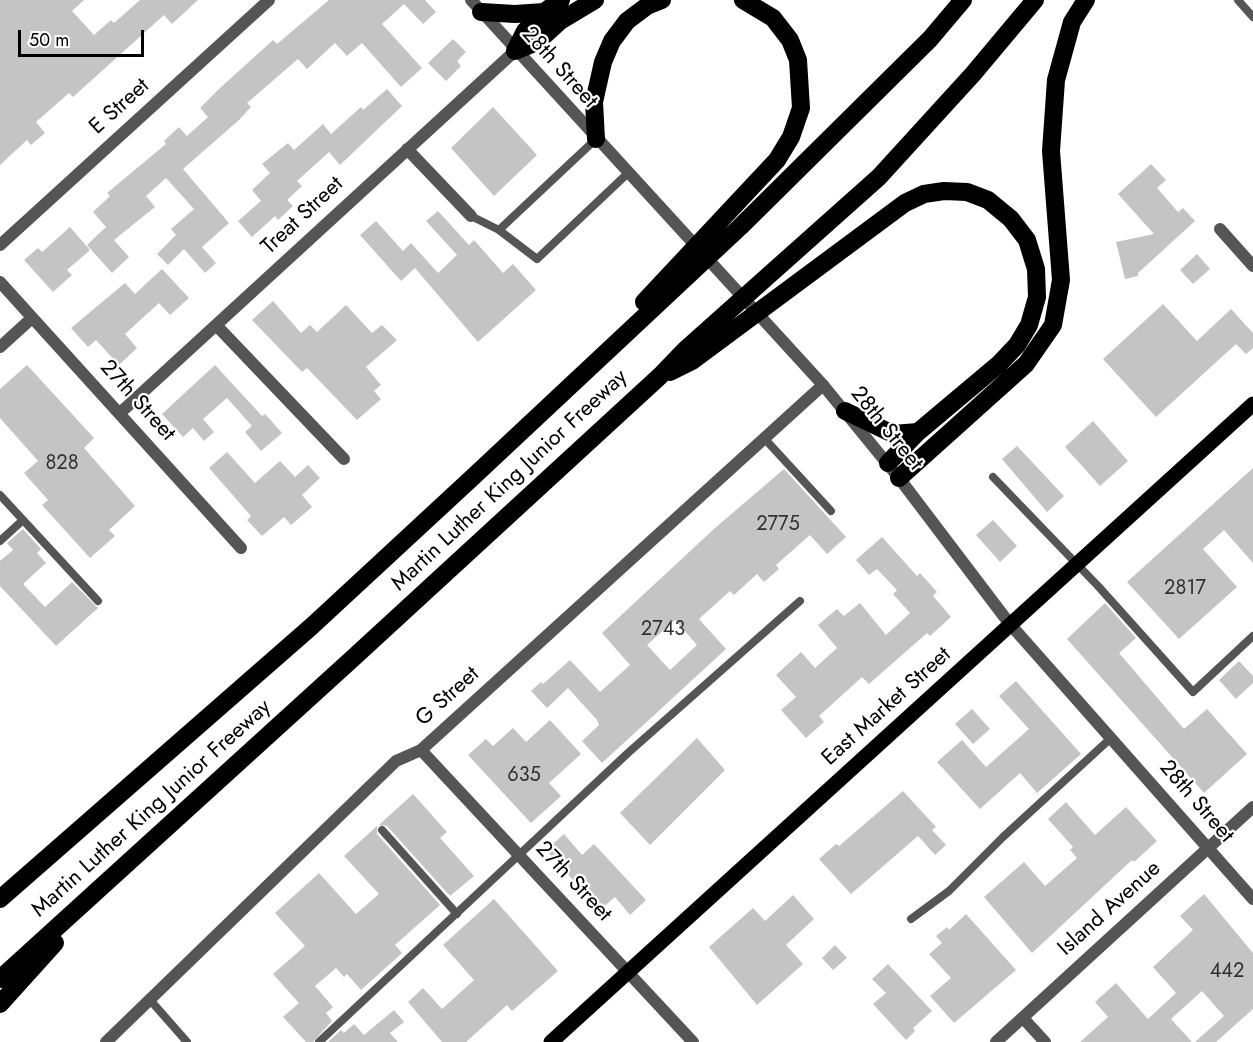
<!DOCTYPE html>
<style>
body{margin:0}
#map{position:relative;width:1253px;height:1042px;overflow:hidden;background:#fff;font-family:Jost,sans-serif}
canvas{display:block}
.scale{position:absolute;left:18px;top:30px;width:126px;height:27px;box-sizing:border-box;border:3px solid #000;border-top:0;padding-left:8px;font-size:18px;line-height:21px;white-space:nowrap;color:#000;-webkit-text-stroke:4px #fff;paint-order:stroke}
</style>
<div id="map">
<canvas width="1253" height="1042"></canvas>
<div class="scale">50 m</div>
</div>
<script>
const context = document.querySelector('canvas').getContext('2d');
context.lineJoin = 'round';
function paint(path, color) { context.fillStyle = color; context.fill(path, 'evenodd'); }
const toPath = rows => new Path2D(rows.map(r => 'M' + r).join(''));
function stroke(path, color, width, dash) { context.strokeStyle = color; context.lineWidth = width; context.lineCap = dash ? 'butt' : 'round'; context.setLineDash(dash || []); context.stroke(path); }
function write(font, color, halo, rows, align = 'center') {
  context.font = font + ' Jost,sans-serif'; context.lineWidth = 4.5; context.setLineDash([]); context.textBaseline = 'middle'; context.strokeStyle = halo; context.fillStyle = color; for (const [text, x, y, turn = 0] of rows) {
    context.save(); context.translate(x, y); context.rotate((+turn || 0) * Math.PI / 180); context.textAlign = isNaN(turn) ? turn : align; if (halo) context.strokeText(text, 0, 0); context.fillText(text, 0, 0); context.restore();
  }
}
paint(toPath([
 [0,0,84,0,72,11,94,35,111,20,114,23,140,0,198,0,172,24,164,15,73,97,69,93,36,122,45,133,31,145,27,140,0,165],
 [329,0,425,0,436,12,423,24,404,4,382,24,422,68,401,87,362,43,347,56,335,43,307,69,298,59,247,103,251,107,239,120,183,169,229,223,202,247,216,263,205,273,184,249,168,265,157,254,176,235,171,229,194,209,166,178,146,196,155,207,114,240,129,257,112,273,87,245,106,227,93,212,110,196,107,193,166,144,164,141,179,127,187,136,208,117,200,108,219,89,273,40,277,44],
 [453,39,466,52,457,61,461,66,446,81,428,63],
 [387,89,402,106,340,165,329,152,297,181,302,186,287,200,293,206,278,220,275,216,252,237,238,221,261,201,252,190,270,173,262,164,288,143,294,150,323,124,331,134,361,107,363,110],
 [493,107,537,155,494,196,451,148],
 [1151,164,1166,180,1157,188,1178,212,1183,208,1195,221,1138,273,1138,276,1125,279,1116,242,1154,234,1118,194],
 [438,211,469,245,474,240,503,273,513,264,536,290,478,342,415,268,401,281,360,235,376,221,403,251,411,243,438,273,457,255,426,221],
 [70,227,90,250,67,270,72,275,53,292,24,260,38,248,42,252],
 [1197,254,1210,269,1193,284,1180,270],
 [162,269,189,298,170,315,159,303,125,334,137,348,119,365,96,340,88,347,71,328,125,283,135,294],
 [273,301,301,333,310,325,317,332,346,305,372,333,382,325,397,340,366,367,381,385,374,391,381,399,357,420,307,368,302,372,252,320],
 [1163,304,1197,341,1231,309,1253,333,1253,348,1246,354,1236,344,1156,417,1103,359],
 [27,365,94,438,84,448,135,506,109,530,115,536,90,558,42,505,48,500,24,473,38,461,0,418,0,389],
 [215,365,262,416,265,414,282,433,261,451,245,432,252,426,227,398,203,419,214,432,204,441,193,428,183,437,162,414],
 [1093,421,1128,461,1100,486,1065,447],
 [1017,446,1064,496,1047,512,1002,459],
 [227,452,255,483,280,461,295,477,308,465,320,478,302,495,312,507,291,525,284,517,262,536,247,520,251,516,209,468],
 [1253,468,1253,563,1224,530,1203,549,1237,587,1179,639,1127,582],
 [784,469,846,537,827,554,810,535,776,565,779,569,764,582,757,574,734,595,730,591,699,619,726,649,602,763,582,741,599,725,597,720,568,688,547,708,531,691,541,682,543,684,570,660,600,692,630,665,602,633,715,528],
 [675,620,697,645,670,670,647,645],
 [993,520,1017,546,1000,562,976,535],
 [23,529,41,549,37,553,46,563,23,584,45,607,72,582,98,608,56,646,0,586,0,561,13,550,7,543],
 [882,537,917,576,920,573,937,592,933,596,951,617,930,636,927,633,869,684,862,677,819,716,824,722,806,738,781,710,796,697,776,675,801,652,815,668,837,648,818,625,837,609,844,616,860,603,886,635,910,613,893,594,897,590,877,569,869,575,856,560],
 [1105,603,1136,638,1119,653,1184,729,1207,709,1247,754,1204,793,1067,639],
 [1239,661,1253,676,1253,683,1236,699,1219,680],
 [1016,681,1081,754,1037,793,1020,773,980,809,937,762,962,740,986,767,1029,729,999,696],
 [972,709,990,729,973,744,955,724],
 [550,720,581,754,549,783,561,796,531,823,468,755,486,739,493,746,513,728,526,742],
 [697,738,725,770,650,845,620,813],
 [903,791,936,827,932,830,946,845,935,855,918,836,851,894,819,859,836,844,839,846],
 [413,794,447,832,440,838,474,876,450,896,387,826,379,825],
 [1066,802,1095,835,1126,807,1157,841,1134,862,1132,860,1032,953,984,897,1024,862,1045,886,1077,858,1070,850,1073,847,1048,819],
 [377,826,377,834,440,905,395,945,402,953,361,990,347,974,344,977,336,968,315,986,333,1007,326,1013,332,1021,313,1042,306,1042,283,1017,299,1003,273,974,305,946,275,913,319,873,356,914,379,894,344,856],
 [564,834,582,855,594,844,646,900,630,915,615,897,600,910,546,850],
 [1204,894,1253,953,1253,1009,1216,1042,1195,1042,1224,1016,1202,991,1171,1019,1192,1042,1080,1042,1108,1017,1095,1002,1116,983,1148,1019,1176,993,1153,967,1193,930,1180,916],
 [793,895,814,919,786,945,803,964,757,1005,709,947,753,908,765,921],
 [494,899,558,971,512,1011,507,1005,466,1042,442,1042,408,1002,423,988,442,1009,474,980,443,945],
 [966,914,1016,970,954,1023,930,996,951,978,929,954,942,943,936,936,947,927,949,930],
 [835,945,847,958,833,970,822,958],
 [888,964,932,1011,913,1028,915,1031,906,1040,873,1004,886,993,872,979],
 [394,1010,404,1022,390,1033,398,1042,328,1042,341,1030,344,1033,354,1024,364,1035]
]), '#c4c4c4');
stroke(toPath([
 [1238,0,1253,17],
 [596,139,499,230,537,259,627,174],
 [471,216,499,230],
 [764,438,831,511],
 [993,477,1098,586,1193,692,1253,636],
 [0,495,98,601],
 [0,541,23,520],
 [382,830,457,914],
 [911,919,949,891,1003,837,1111,738],
 [151,1001,187,1042],
 [319,1042,629,752,800,601]
]), '#555', 8);
stroke(toPath([
 [407,149,471,216],
 [1220,229,1253,266],
 [0,245,269,0],
 [0,282,241,548],
 [216,325,344,459],
 [0,347,32,318],
 [120,413,515,51],
 [421,750,693,1042],
 [1023,1018,1045,1042],
 [106,1042,396,761,421,750,823,385]
]), '#555', 12);
stroke(toPath([
 [471,0,823,385,899,478,1009,623,1253,899],
 [996,1042,1253,807]
]), '#555', 12);
stroke(toPath([
 [551,1042,1253,404]
]), '#000', 15);
stroke(toPath([
 [481,12,515,14,544,12],
 [515,51,537,42,560,21,595,0],
 [515,51,525,31,544,12,561,0],
 [596,139,594,102,603,62,612,41,627,21,647,6,662,0],
 [644,302,777,160,791,137,801,108,798,60,790,40,773,18,743,0],
 [670,372,692,361,905,203,924,194,944,191,967,192,988,200,1011,219,1027,240,1036,269,1037,297,1029,325,1017,345,999,364,918,432,888,463],
 [845,411,893,434,918,432],
 [899,478,1026,364,1053,325,1061,280,1051,151,1056,80,1072,22,1086,0],
 [0,899,312,626,474,476,740,227,930,39,963,0],
 [0,979,352,659,660,376,685,350,879,177,973,74,1035,0],
 [0,1004,55,943]
]), '#000', 18);
write('20px', '#313131', null, [
 ["828",62,464],
 ["2775",778,525],
 ["2817",1185,589],
 ["2743",663,630],
 ["635",524,776],
 ["442",1227,972]
]);
write('22px', '#000', '#fff', [
 ["28th Street",559,68,48],
 ["E Street",120,107,-42],
 ["Treat Street",303,216,-43],
 ["27th Street",137,401,48],
 ["28th Street",886,429,51],
 ["Martin Luther King Junior Freeway",510,481,-43],
 ["G Street",448,697,-42],
 ["East Market Street",887,707,-42],
 ["28th Street",1196,802,49],
 ["Martin Luther King Junior Freeway",152,809,-42],
 ["27th Street",573,882,47],
 ["Island Avenue",1110,909,-42]
]);
</script>
